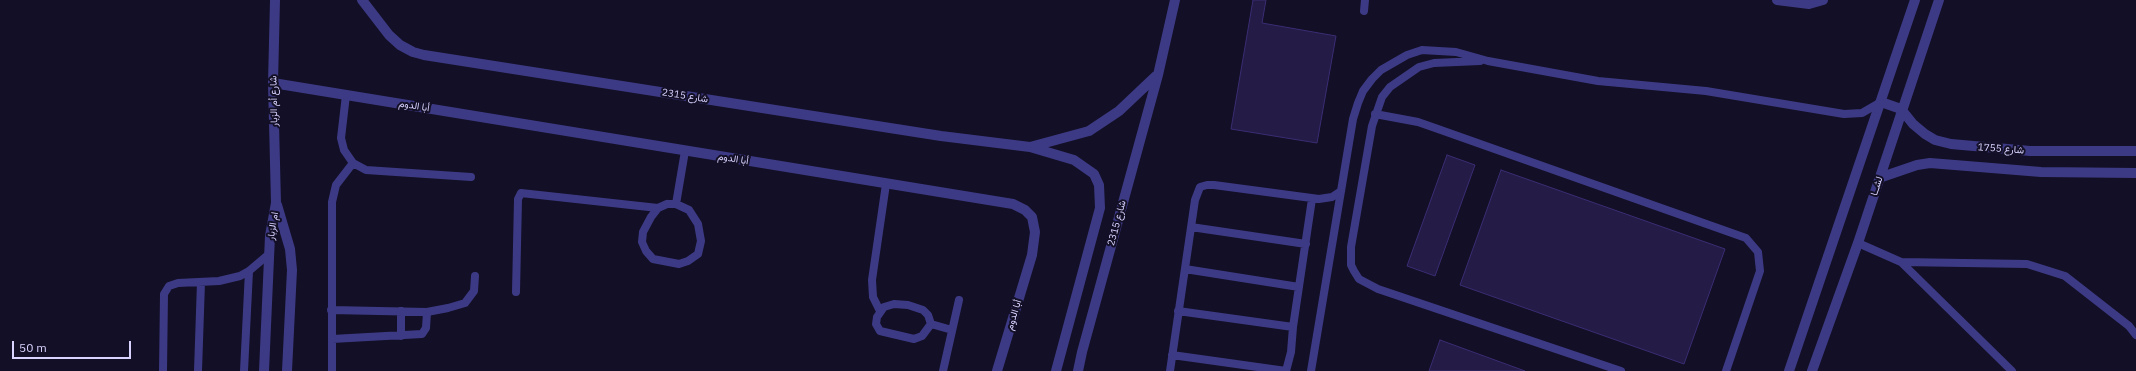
<!DOCTYPE html>
<meta charset="utf-8">
<style>
body{margin:0}
#map{position:relative;width:2136px;height:371px;overflow:hidden;background:#130f26;font-family:"IBM Plex Sans",sans-serif}
canvas{display:block}
.scale{position:absolute;left:12px;top:341px;width:119px;height:18px;box-sizing:border-box;border:2px solid #d9d4ff;border-top:0;padding-left:5px;font-size:12px;line-height:14px;white-space:nowrap;color:#d9d4ff;-webkit-text-stroke:3px #130f26;paint-order:stroke}
</style>
<div id="map">
<canvas width="2136" height="371"></canvas>
<div class="scale">50 m</div>
</div>
<script>
const context = document.querySelector('canvas').getContext('2d');
context.lineJoin = 'round';
function paint(path, color) { context.fillStyle = color; context.fill(path, 'evenodd'); }
const toPath = rows => new Path2D(rows.map(r => 'M' + r).join(''));
function stroke(path, color, width, dash) { context.strokeStyle = color; context.lineWidth = width; context.lineCap = dash ? 'butt' : 'round'; context.setLineDash(dash || []); context.stroke(path); }
function write(font, color, halo, rows, align = 'center') {
  context.font = font + ' "IBM Plex Sans",Vazirmatn,sans-serif'; context.lineWidth = 4; context.setLineDash([]); context.textBaseline = 'middle'; context.strokeStyle = halo; context.fillStyle = color; for (const [text, x, y, turn = 0] of rows) {
    context.save(); context.translate(x, y); context.rotate((+turn || 0) * Math.PI / 180); context.textAlign = isNaN(turn) ? turn : align; if (halo) context.strokeText(text, 0, 0); context.fillText(text, 0, 0); context.restore();
  }
}
const building = toPath([
 [1253,0,1266,0,1262,23,1336,36,1317,143,1231,129,1253,0],
 [1447,155,1475,165,1435,276,1407,266,1447,155],
 [1501,170,1725,249,1684,364,1460,285,1501,170],
 [1440,340,1525,371,1429,371,1440,340]
]);
paint(building, '#241b47');
stroke(building, '#3b2d73', 1);
stroke(toPath([
 [1364,11,1365,0],
 [1480,61,1434,63,1419,67,1390,87,1382,97,1372,126,1351,247,1351,265,1354,271,1359,279,1378,289,1621,371],
 [346,95,341,138,344,150,353,163,366,170,471,177],
 [1375,114,1418,122,1438,129,1746,238,1758,252,1760,271,1726,371],
 [667,204,676,204,689,210,698,224,701,241,698,254,688,261,679,264,653,259,646,251,642,242,643,232,651,217,658,208,667,204],
 [676,204,685,151],
 [1191,227,1306,244],
 [1858,243,1901,262,2027,264,2065,276,2129,326,2136,335],
 [1901,262,2012,371],
 [1185,269,1299,287],
 [516,292,518,199,521,193,658,208],
 [331,310,427,312,448,308,465,303,474,291,475,276],
 [401,311,401,336],
 [880,311,873,297,872,280,886,184],
 [1178,311,1293,327],
 [931,324,922,336,914,339,880,331,876,324,877,317,884,307,894,304,908,305,923,310,928,315,931,324,952,330],
 [332,339,422,334,426,328,427,312],
 [1172,355,1286,371],
 [163,371,164,294,169,286,178,283,219,281,240,276,249,271,269,254],
 [198,371,201,282],
 [244,371,249,271],
 [332,371,332,202,336,185,353,163],
 [943,371,959,300],
 [1170,371,1195,200,1200,187,1207,185,1214,185,1319,199,1332,197,1341,191],
 [1286,371,1291,352,1293,327,1312,199],
 [1311,371,1353,119,1358,103,1363,91,1372,79,1381,70,1407,55,1422,50,1456,52,1488,61,1598,81,1706,91,1844,114,1862,113,1881,102]
]), '#3d3a85', 8);
stroke(toPath([
 [362,0,389,35,400,45,413,52,424,55,941,136,1030,147,1074,160,1094,174,1099,185,1100,208,1056,371],
 [1777,0,1809,4,1823,0],
 [273,83,1013,204,1025,210,1032,217,1035,232,1032,255,997,371],
 [1881,102,1901,109,1913,124,1925,134,1935,140,1951,144,2030,151,2136,151],
 [1030,147,1089,131,1119,111,1156,76],
 [1879,178,1917,165,1930,163,2041,172,2136,173],
 [277,205,290,249,292,270,287,371],
 [264,371,270,236,276,203,273,83,275,0],
 [1078,371,1082,352,1158,75,1175,0],
 [1789,371,1915,0],
 [1812,371,1858,243,1939,0]
]), '#3d3a85', 10);
write('10px', '#d9d4ff', '#130f26', [
 ["شارع 2315",685,96,9],
 ["شارع أم الزبار",274,101,-91],
 ["أبا الدوم",414,106,9],
 ["شارع 1755",2001,149,4],
 ["أبا الدوم",733,159,9],
 ["لشــا",1877,186,-72],
 ["شارع 2315",1117,223,-75],
 ["ام الزبار",273,226,-81],
 ["أبا الدوم",1014,315,-73]
]);
</script>
